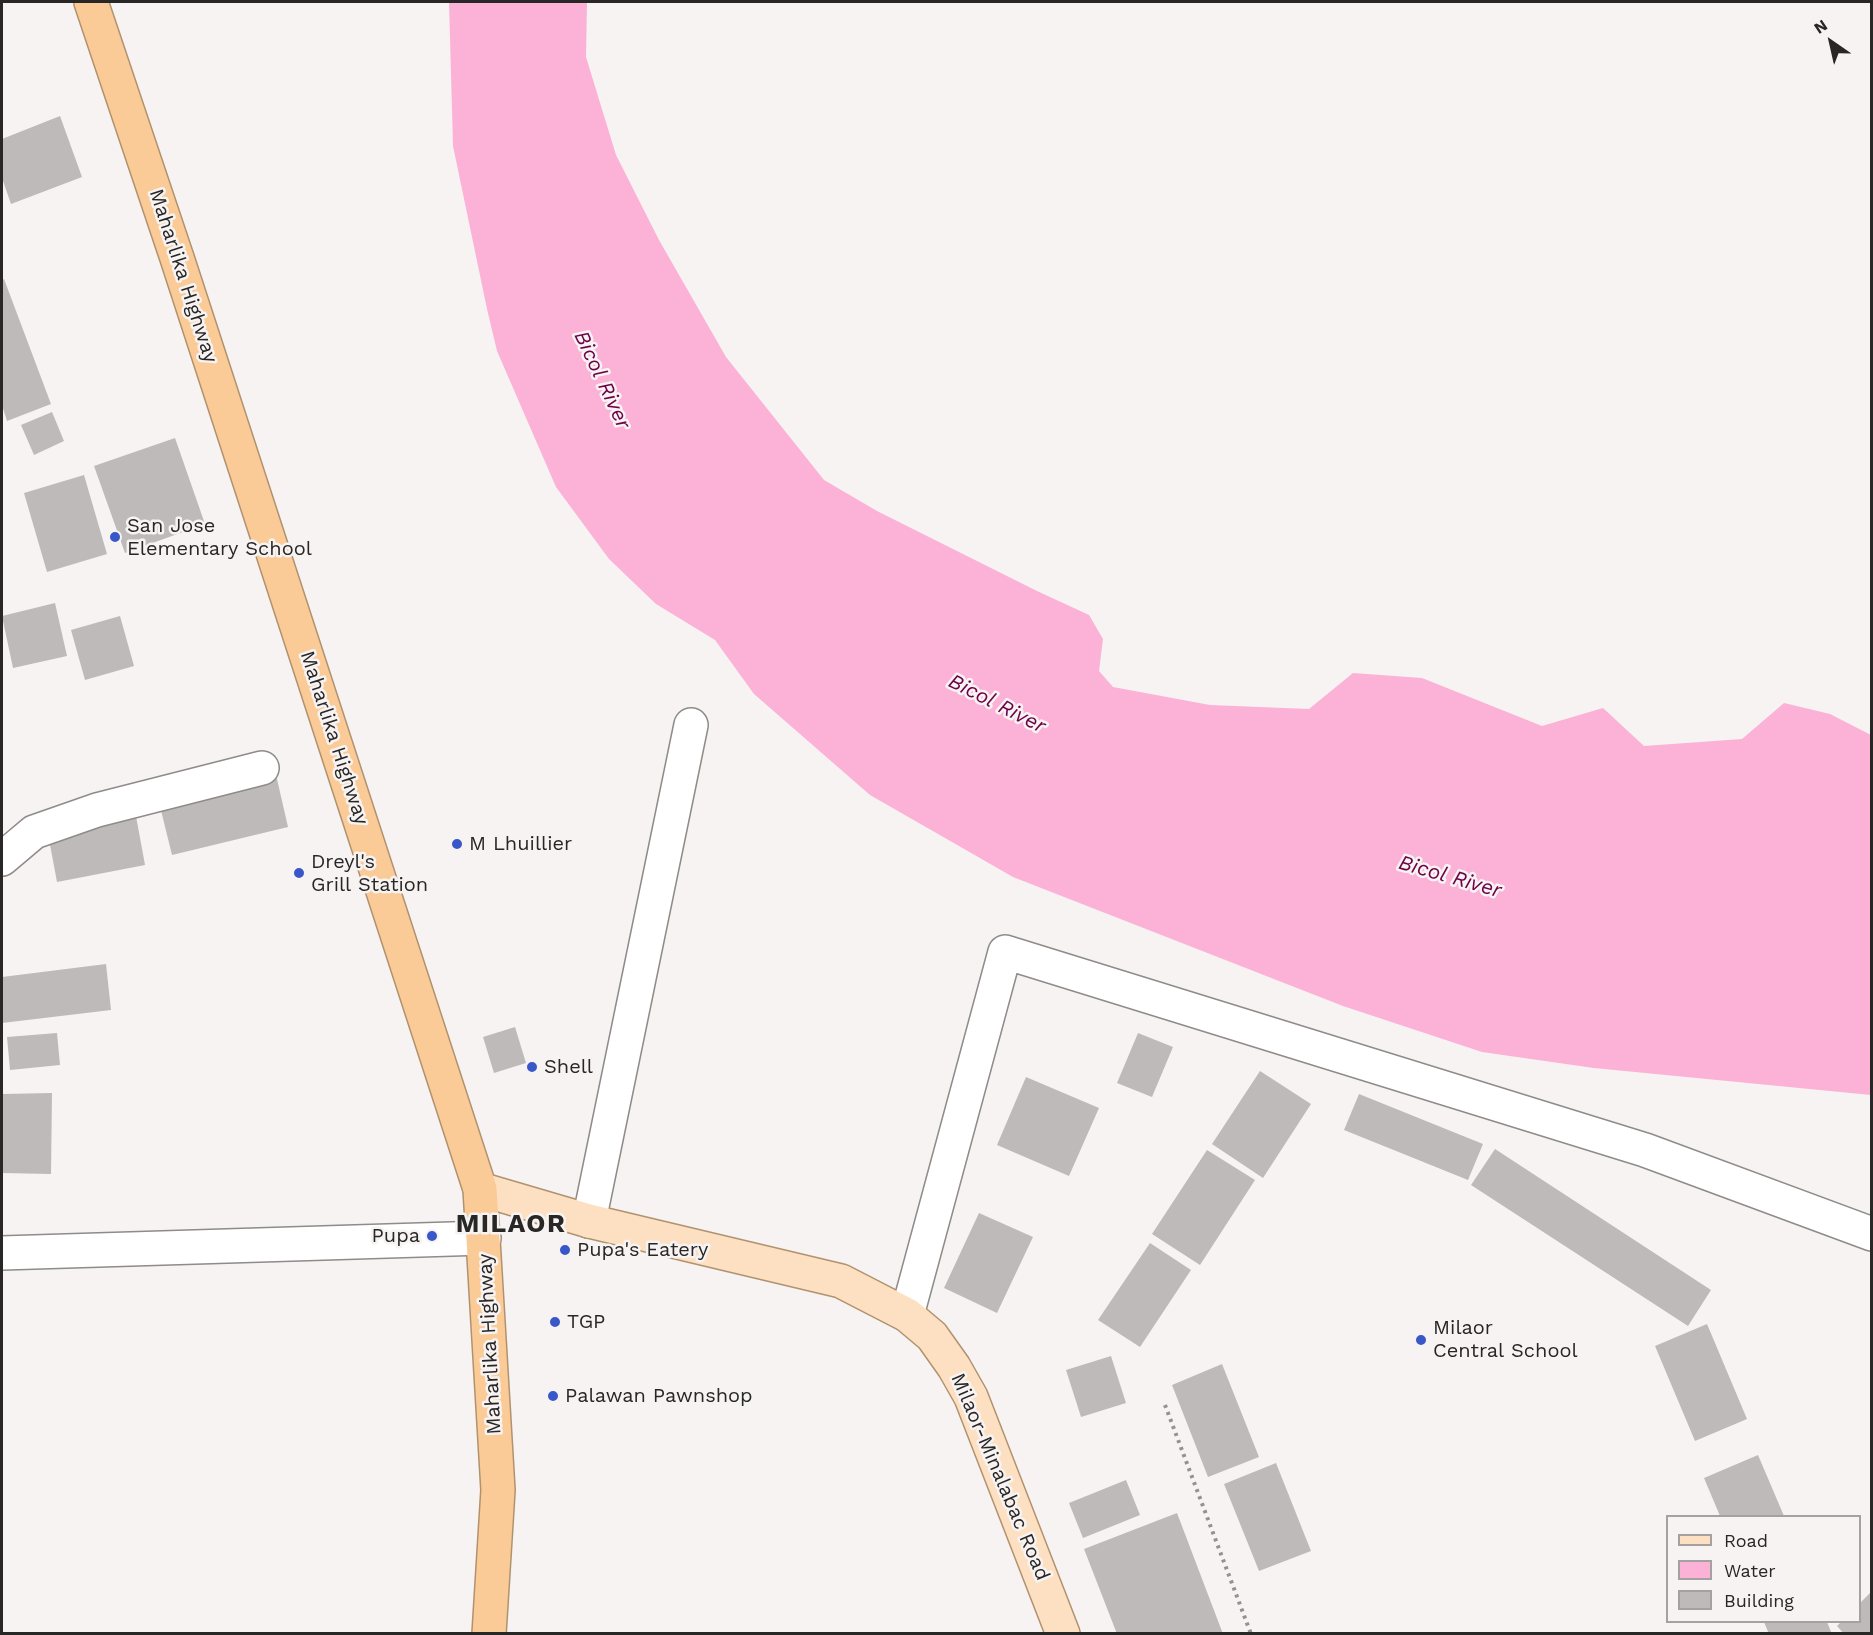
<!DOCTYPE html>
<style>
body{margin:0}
#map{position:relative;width:1873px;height:1635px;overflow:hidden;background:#f6f3f2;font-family:"Work Sans",sans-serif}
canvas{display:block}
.frame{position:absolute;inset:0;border:3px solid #282726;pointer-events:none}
.legend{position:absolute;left:1666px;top:1515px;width:195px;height:108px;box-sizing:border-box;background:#f6f3f2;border:2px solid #a4a1a0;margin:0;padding:8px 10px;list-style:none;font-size:18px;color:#282726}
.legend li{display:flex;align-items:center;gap:12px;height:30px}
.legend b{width:30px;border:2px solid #a4a1a0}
.north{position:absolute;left:1801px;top:12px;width:60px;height:60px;-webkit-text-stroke:4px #f6f3f2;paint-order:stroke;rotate:326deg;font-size:16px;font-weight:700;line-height:24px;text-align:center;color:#282726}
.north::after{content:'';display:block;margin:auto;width:21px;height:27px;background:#282726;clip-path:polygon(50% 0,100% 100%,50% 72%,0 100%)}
</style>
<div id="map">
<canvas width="1873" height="1635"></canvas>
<div class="frame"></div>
<ul class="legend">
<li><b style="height:8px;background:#fde0c1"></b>Road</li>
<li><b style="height:16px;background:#fbb2d6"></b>Water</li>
<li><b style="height:16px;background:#bebaba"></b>Building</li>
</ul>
<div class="north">N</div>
</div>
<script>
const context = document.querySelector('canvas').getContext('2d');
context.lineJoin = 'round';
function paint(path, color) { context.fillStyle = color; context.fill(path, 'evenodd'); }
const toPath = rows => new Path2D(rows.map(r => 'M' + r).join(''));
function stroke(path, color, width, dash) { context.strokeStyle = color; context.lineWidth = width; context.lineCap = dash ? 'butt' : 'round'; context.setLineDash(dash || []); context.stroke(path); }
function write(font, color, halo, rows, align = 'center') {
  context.font = font + ' "Work Sans",sans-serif'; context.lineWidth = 5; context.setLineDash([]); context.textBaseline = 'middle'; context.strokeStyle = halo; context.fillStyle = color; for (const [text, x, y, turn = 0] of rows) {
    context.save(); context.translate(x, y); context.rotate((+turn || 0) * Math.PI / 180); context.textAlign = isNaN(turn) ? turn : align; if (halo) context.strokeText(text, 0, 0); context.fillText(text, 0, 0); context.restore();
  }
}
paint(toPath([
 [449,2,587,2,586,57,616,155,659,240,726,357,824,480,877,511,1037,591,1089,615,1103,639,1099,671,1113,687,1210,705,1309,709,1353,673,1422,678,1542,726,1603,708,1644,746,1742,739,1784,703,1830,714,1871,735,1871,1095,1594,1068,1482,1052,1343,1006,1013,877,870,795,754,694,715,640,656,604,609,559,556,487,497,351,487,309,453,146]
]), '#fbb2d6');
paint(toPath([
 [60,116,82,177,11,204,2,178,2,139],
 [4,279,51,404,7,421,2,405,2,280],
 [52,412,64,441,34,455,21,425],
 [175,438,205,524,125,553,94,466],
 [84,475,107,554,47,572,24,493],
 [55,603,67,656,13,668,2,616],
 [120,616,134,666,85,680,71,630],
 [274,766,288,827,172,855,157,794],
 [136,816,145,865,57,882,48,834],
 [106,964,111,1010,2,1023,2,977],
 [515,1027,526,1063,494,1073,483,1037],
 [57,1033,60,1065,10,1070,7,1037],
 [1138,1033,1173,1047,1152,1097,1117,1083],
 [1260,1071,1311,1104,1263,1178,1212,1144],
 [1026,1077,1099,1108,1069,1176,997,1145],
 [52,1093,51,1174,2,1173,3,1094],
 [1359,1094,1483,1144,1468,1180,1344,1130],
 [1495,1149,1711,1290,1688,1326,1471,1185],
 [1207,1150,1255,1180,1200,1265,1152,1234],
 [979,1213,1033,1237,997,1313,944,1288],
 [1150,1243,1191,1270,1140,1347,1098,1320],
 [1707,1324,1747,1419,1695,1441,1655,1346],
 [1111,1356,1126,1403,1081,1417,1066,1370],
 [1222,1364,1259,1457,1208,1477,1172,1385],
 [1758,1455,1784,1516,1720,1516,1704,1478],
 [1276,1463,1311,1551,1259,1571,1224,1484],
 [1126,1480,1140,1515,1083,1538,1069,1503],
 [1177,1513,1223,1634,1117,1634,1084,1549],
 [1872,1591,1872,1634,1844,1634,1837,1626,1841,1622,1860,1622,1860,1603],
 [1764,1622,1827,1622,1832,1634,1769,1634]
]), '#bebaba');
const minor = toPath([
 [2,859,34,832,97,810,262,768],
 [589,1221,691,725],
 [2,1253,484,1238],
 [907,1315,1005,952,1645,1150,1872,1234]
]);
const major = toPath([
 [480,1189,589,1221,841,1281,907,1315,932,1336,954,1367,971,1397,1063,1634]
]);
const highway = toPath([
 [91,2,177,258,480,1189,498,1490,489,1634]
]);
stroke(minor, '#8e8b89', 36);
stroke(major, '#b1926f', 36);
stroke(highway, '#b1926f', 36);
stroke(toPath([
 [1165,1405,1251,1634]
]), '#949291', 4, [3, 4.5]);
stroke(minor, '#fff', 33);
stroke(major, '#fde0c1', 33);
stroke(highway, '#fbcb97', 33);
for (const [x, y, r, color] of [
 [115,537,6,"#3957c9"],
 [457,844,6,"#3957c9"],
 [299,873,6,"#3957c9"],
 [532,1067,6,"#3957c9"],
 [432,1236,6,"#3957c9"],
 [565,1250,6,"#3957c9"],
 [555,1322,6,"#3957c9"],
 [1421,1340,6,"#3957c9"],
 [553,1396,6,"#3957c9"]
]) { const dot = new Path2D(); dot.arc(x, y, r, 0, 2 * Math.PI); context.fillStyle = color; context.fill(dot); stroke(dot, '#f6f3f2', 2); }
write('20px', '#282726', '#f6f3f2', [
 ["Maharlika Highway",183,276,72],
 ["Maharlika Highway",334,738,72],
 ["Maharlika Highway",490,1344,-93],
 ["Milaor-Minalabac Road",1000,1477,67]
]);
write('20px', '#282726', '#f6f3f2', [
 ["San Jose",127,526],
 ["Elementary School",127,549],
 ["M Lhuillier",469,844],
 ["Dreyl's",311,862],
 ["Grill Station",311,885],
 ["Shell",544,1067],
 ["Pupa",420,1236,"right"],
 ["Pupa's Eatery",577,1250],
 ["TGP",567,1322],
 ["Milaor",1433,1328],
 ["Central School",1433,1351],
 ["Palawan Pawnshop",565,1396]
], 'left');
write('italic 21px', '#6e0049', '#f6f3f2', [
 ["Bicol River",602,380,65],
 ["Bicol River",997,704,27],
 ["Bicol River",1450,877,16]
]);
context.letterSpacing = '1.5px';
write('bold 26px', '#282726', '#f6f3f2', [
 ["MILAOR",511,1224]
]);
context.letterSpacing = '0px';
</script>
